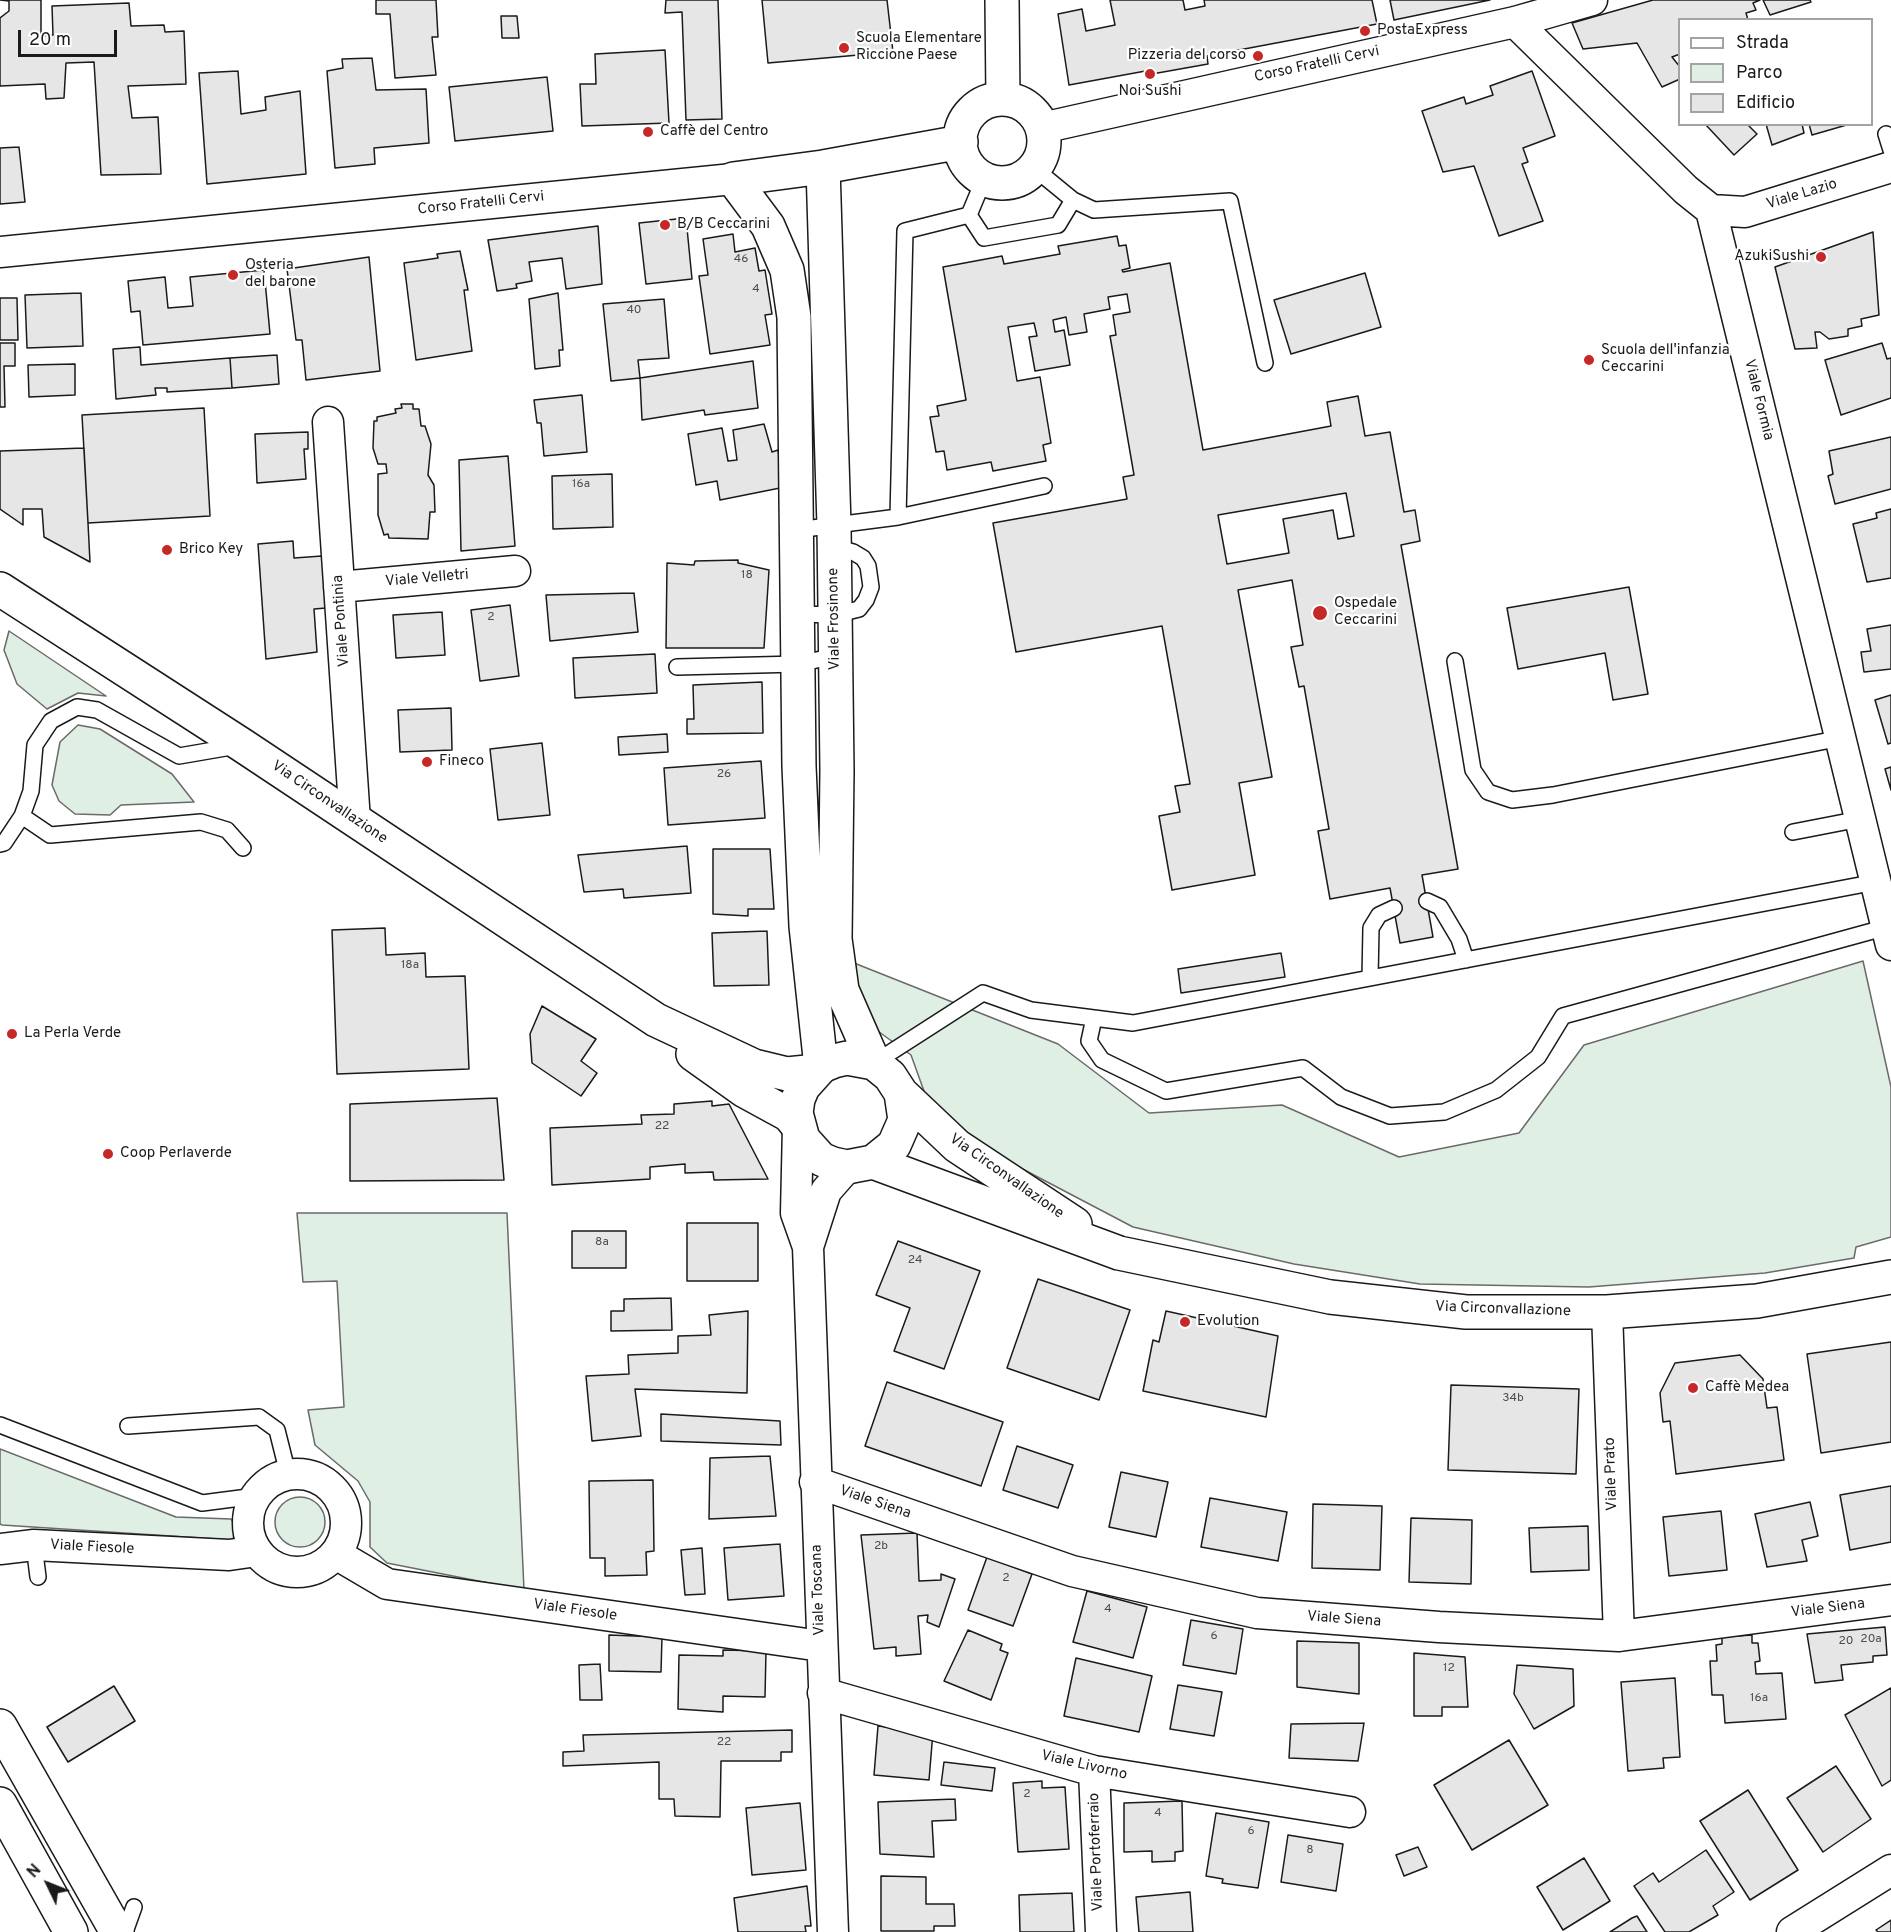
<!DOCTYPE html>
<meta charset="utf-8">
<style>
body{margin:0}
#map{position:relative;width:1891px;height:1932px;overflow:hidden;background:#fff;font-family:Overpass,sans-serif}
canvas{display:block}
.legend{position:absolute;left:1678px;top:18px;width:195px;height:108px;box-sizing:border-box;background:#fff;border:2px solid #a3a3a3;margin:0;padding:8px 10px;list-style:none;font-size:18px;color:#1a1a1a}
.legend li{display:flex;align-items:center;gap:12px;height:30px}
.legend b{width:30px;border:2px solid #a3a3a3}
.north{position:absolute;left:18px;top:1854px;width:60px;height:60px;-webkit-text-stroke:4px #fff;paint-order:stroke;rotate:313deg;font-size:16px;font-weight:700;line-height:24px;text-align:center;color:#1a1a1a}
.north::after{content:'';display:block;margin:auto;width:21px;height:27px;background:#1a1a1a;clip-path:polygon(50% 0,100% 100%,50% 72%,0 100%)}
.scale{position:absolute;left:18px;top:30px;width:99px;height:27px;box-sizing:border-box;border:3px solid #1a1a1a;border-top:0;padding-left:8px;font-size:18px;line-height:21px;white-space:nowrap;color:#1a1a1a;-webkit-text-stroke:4px #fff;paint-order:stroke}
</style>
<div id="map">
<canvas width="1891" height="1932"></canvas>
<ul class="legend">
<li><b style="height:8px;background:#fff"></b>Strada</li>
<li><b style="height:16px;background:#e0efe3"></b>Parco</li>
<li><b style="height:16px;background:#e6e6e6"></b>Edificio</li>
</ul>
<div class="north">N</div>
<div class="scale">20 m</div>
</div>
<script>
const context = document.querySelector('canvas').getContext('2d');
context.lineJoin = 'round';
function paint(path, color) { context.fillStyle = color; context.fill(path, 'evenodd'); }
const toPath = rows => new Path2D(rows.map(r => 'M' + r).join(''));
function stroke(path, color, width, dash) { context.strokeStyle = color; context.lineWidth = width; context.lineCap = dash ? 'butt' : 'round'; context.setLineDash(dash || []); context.stroke(path); }
function write(font, color, halo, rows, align = 'center') {
  context.font = font + ' Overpass,sans-serif'; context.lineWidth = 4.5; context.setLineDash([]); context.textBaseline = 'middle'; context.strokeStyle = halo; context.fillStyle = color; for (const [text, x, y, turn = 0] of rows) {
    context.save(); context.translate(x, y); context.rotate((+turn || 0) * Math.PI / 180); context.textAlign = isNaN(turn) ? turn : align; if (halo) context.strokeText(text, 0, 0); context.fillText(text, 0, 0); context.restore();
  }
}
const green = toPath([
 [9,631,106,696,78,693,47,709,17,684,4,650,9,631],
 [78,725,100,729,172,774,194,802,121,805,110,815,75,814,59,801,52,785,60,742,78,725],
 [1863,961,1891,1087,1891,1237,1856,1247,1854,1258,1765,1273,1589,1287,1420,1284,1294,1264,1133,1227,952,1132,929,1105,911,1055,875,1029,854,986,854,963,1058,1044,1149,1113,1282,1105,1399,1157,1519,1133,1584,1045,1863,961],
 [297,1213,507,1213,524,1590,387,1563,370,1547,370,1502,358,1481,315,1445,308,1410,344,1407,337,1281,303,1282,297,1213],
 [0,1449,176,1517,231,1519,238,1530,232,1540,2,1525,0,1524,0,1449],
 '275 1522a25 25 0 1 1 50 0a25 25 0 1 1-50 0Z'
]);
paint(green, '#e0efe3');
stroke(green, '#6a6a6a', 1.5);
const building = toPath([
 [0,0,41,0,41,36,53,35,52,6,129,3,131,26,164,25,165,32,184,31,186,84,128,86,132,118,158,117,161,174,101,175,94,62,66,63,64,98,46,99,45,84,0,86,0,18,9,11,9,1,0,0],
 [376,0,436,0,438,37,432,37,436,75,395,78,390,14,376,14,376,0],
 [666,0,718,0,722,119,686,120,682,12,665,13,666,0],
 [762,0,887,0,893,52,768,63,762,0],
 [1110,0,1183,0,1185,10,1205,6,1204,0,1372,0,1377,24,1207,56,1208,64,1152,74,1151,70,1069,85,1058,14,1082,9,1086,31,1115,25,1110,0],
 [1390,0,1490,0,1394,20,1390,0],
 [1653,0,1760,0,1753,3,1756,10,1746,13,1748,20,1680,20,1680,54,1672,57,1680,67,1680,79,1662,87,1637,43,1583,49,1572,23,1653,0],
 [1763,0,1810,0,1811,2,1770,15,1763,0],
 [501,16,517,16,519,38,502,38,501,16],
 [665,50,669,123,582,126,580,84,596,84,595,54,665,50],
 [372,58,376,90,426,89,429,143,374,148,375,164,335,168,327,71,343,68,342,59,372,58],
 [238,71,241,114,266,110,265,97,300,91,306,174,207,184,199,73,238,71],
 [1532,71,1555,136,1523,148,1528,162,1522,164,1543,221,1499,236,1474,166,1443,172,1422,111,1464,97,1466,104,1493,95,1490,86,1532,71],
 [547,77,553,131,455,141,449,87,547,77],
 [1705,124,1747,124,1757,134,1734,155,1705,124],
 [1766,124,1802,124,1804,133,1772,145,1766,124],
 [1809,124,1850,124,1812,135,1809,124],
 [19,147,25,202,0,204,0,148,19,147],
 [686,218,692,279,646,284,639,223,686,218],
 [598,226,602,284,566,289,562,258,529,262,532,281,516,284,517,288,497,291,488,240,598,226],
 [1873,232,1879,315,1861,319,1862,326,1848,329,1848,336,1829,339,1820,332,1815,332,1817,348,1795,349,1775,267,1873,232],
 [733,234,735,252,755,248,759,271,765,270,772,314,765,315,770,345,710,354,699,276,708,275,703,239,733,234],
 [1117,236,1119,246,1126,245,1130,268,1122,270,1123,272,1170,263,1203,450,1331,426,1327,402,1358,396,1365,436,1390,432,1404,512,1415,510,1420,541,1401,545,1458,869,1422,875,1433,937,1400,943,1390,888,1330,899,1318,831,1329,829,1304,686,1299,687,1291,647,1303,645,1292,580,1238,590,1272,777,1239,783,1255,875,1172,890,1159,816,1180,812,1175,786,1190,784,1162,626,1016,652,993,523,1127,499,1123,477,1134,475,1110,336,1116,335,1113,315,1130,312,1127,294,1108,297,1110,309,1084,314,1087,332,1069,335,1066,317,1053,320,1055,332,1064,330,1070,365,1035,371,1029,337,1037,336,1034,323,1008,327,1017,381,1040,377,1051,443,1043,445,1046,461,993,471,991,462,947,470,944,451,936,452,930,417,939,416,937,406,966,400,943,267,1002,256,1004,264,1021,261,1060,254,1058,246,1117,236],
 [1346,493,1354,536,1338,539,1333,510,1283,519,1289,553,1227,564,1218,515,1346,493],
 [460,251,468,290,464,290,472,351,416,360,404,263,438,258,437,254,460,251],
 [369,257,380,371,306,380,302,340,296,340,287,269,369,257],
 [264,270,270,334,143,345,140,311,131,312,128,281,165,277,168,308,193,306,190,277,264,270],
 [1365,273,1381,327,1291,354,1274,300,1365,273],
 [81,293,83,346,27,348,25,295,81,293],
 [558,293,563,350,559,350,560,366,535,369,529,299,558,293],
 [0,298,17,298,18,340,0,340,0,298],
 [664,299,669,358,638,360,640,378,611,381,603,304,664,299],
 [0,343,15,343,15,366,4,366,5,407,0,407,0,343],
 [1882,343,1887,359,1891,358,1891,398,1841,415,1825,360,1882,343],
 [140,347,141,365,230,358,232,388,167,392,167,388,155,388,156,395,116,399,113,349,140,347],
 [277,355,279,384,232,388,230,358,277,355],
 [753,361,758,408,705,415,704,410,642,420,640,378,753,361],
 [75,364,75,395,29,397,28,365,75,364],
 [582,395,587,452,544,456,541,423,537,423,534,400,582,395],
 [401,404,413,404,413,409,419,409,421,426,425,426,431,444,428,475,434,485,435,512,430,512,428,539,389,538,388,534,384,535,378,515,378,474,387,473,386,464,378,464,373,448,374,421,377,421,377,417,396,413,395,409,402,408,401,404],
 [204,408,210,516,88,523,82,415,204,408],
 [764,424,772,452,778,450,785,487,720,500,717,481,696,485,688,434,722,428,728,461,737,460,733,430,764,424],
 [308,432,308,449,304,449,306,479,257,483,255,434,308,432],
 [1891,437,1891,489,1835,504,1828,476,1833,474,1829,451,1891,437],
 [84,448,88,523,90,562,44,537,42,509,23,509,23,525,0,509,0,451,84,448],
 [508,456,515,546,461,551,459,460,508,456],
 [612,474,613,527,553,529,552,476,612,474],
 [1891,509,1891,578,1867,582,1853,524,1877,518,1876,513,1891,509],
 [293,541,294,558,322,556,326,608,314,609,317,652,266,659,258,544,293,541],
 [738,560,738,563,769,570,764,648,666,648,667,563,694,565,695,561,738,560],
 [1629,587,1648,694,1613,700,1605,653,1518,669,1507,608,1629,587],
 [634,593,638,632,550,641,546,595,634,593],
 [510,605,519,676,480,681,471,610,510,605],
 [442,612,445,655,396,658,393,615,442,612],
 [1891,625,1891,669,1864,672,1861,652,1871,651,1867,629,1891,625],
 [655,654,657,693,575,698,573,658,655,654],
 [762,682,763,733,687,734,687,719,694,719,693,685,762,682],
 [1891,695,1891,743,1888,744,1875,700,1891,695],
 [451,708,452,750,400,752,398,710,451,708],
 [667,734,668,752,619,755,618,737,667,734],
 [542,743,550,815,498,820,490,749,542,743],
 [761,761,765,818,668,825,664,768,761,761],
 [1891,767,1891,790,1885,769,1891,767],
 [687,846,691,893,624,898,623,889,584,892,578,855,687,846],
 [713,849,770,849,774,909,748,909,748,916,713,914,713,849],
 [385,928,386,955,425,953,426,977,465,976,469,1069,337,1074,332,930,385,928],
 [767,931,769,985,714,986,712,933,767,931],
 [1281,953,1285,977,1181,993,1178,969,1281,953],
 [542,1006,596,1039,581,1061,597,1073,581,1096,532,1063,530,1034,542,1006],
 [497,1098,504,1180,350,1181,350,1104,497,1098],
 [712,1101,712,1106,729,1104,768,1179,714,1180,713,1172,685,1173,685,1164,650,1167,650,1179,552,1185,550,1128,642,1124,641,1115,674,1114,674,1104,712,1101],
 [687,1223,758,1223,758,1281,687,1281,687,1223],
 [572,1231,626,1231,626,1268,572,1268,572,1231],
 [898,1241,980,1271,944,1369,894,1351,910,1308,876,1295,898,1241],
 [1038,1279,1130,1310,1099,1400,1007,1368,1038,1279],
 [671,1298,672,1330,611,1331,611,1311,624,1311,624,1299,671,1298],
 [748,1311,747,1393,635,1389,641,1436,592,1441,586,1376,629,1374,628,1355,678,1353,678,1336,711,1335,709,1315,748,1311],
 [1166,1311,1278,1336,1266,1417,1143,1391,1153,1340,1159,1342,1166,1311],
 [1891,1342,1891,1442,1821,1453,1807,1354,1891,1342],
 [1740,1355,1763,1379,1767,1408,1777,1407,1784,1460,1676,1474,1670,1421,1663,1422,1660,1393,1675,1363,1740,1355],
 [887,1382,1003,1422,981,1486,865,1446,887,1382],
 [1451,1385,1579,1389,1576,1474,1448,1470,1451,1385],
 [661,1414,780,1421,781,1445,661,1441,661,1414],
 [1017,1446,1073,1465,1058,1508,1003,1490,1017,1446],
 [770,1456,776,1516,709,1519,710,1458,770,1456],
 [1121,1472,1168,1482,1156,1537,1109,1527,1121,1472],
 [653,1480,654,1551,646,1552,647,1575,605,1576,605,1558,590,1558,589,1481,653,1480],
 [1891,1486,1891,1542,1850,1550,1840,1495,1891,1486],
 [1210,1498,1287,1512,1278,1561,1201,1547,1210,1498],
 [1810,1502,1818,1536,1802,1540,1807,1561,1767,1567,1755,1514,1810,1502],
 [1313,1504,1382,1506,1380,1570,1312,1568,1313,1504],
 [1721,1511,1727,1570,1669,1576,1663,1517,1721,1511],
 [1411,1518,1472,1520,1471,1584,1409,1582,1411,1518],
 [1588,1526,1589,1570,1531,1572,1529,1528,1588,1526],
 [917,1533,919,1581,941,1580,941,1574,955,1579,939,1627,927,1622,928,1615,918,1616,921,1654,896,1656,896,1647,874,1649,861,1535,917,1533],
 [780,1544,784,1596,728,1600,724,1548,780,1544],
 [702,1548,705,1594,685,1595,681,1550,702,1548],
 [987,1557,1032,1574,1013,1626,968,1610,987,1557],
 [1087,1591,1147,1607,1133,1658,1073,1642,1087,1591],
 [1191,1620,1243,1629,1236,1674,1183,1665,1191,1620],
 [1885,1627,1887,1655,1873,1656,1873,1662,1841,1665,1843,1680,1815,1683,1807,1634,1885,1627],
 [968,1630,1002,1644,1000,1650,1008,1653,991,1700,944,1681,968,1630],
 [609,1635,662,1637,661,1672,609,1671,609,1635],
 [1752,1635,1752,1643,1758,1643,1760,1661,1755,1662,1756,1674,1782,1673,1786,1719,1725,1723,1723,1695,1712,1695,1710,1661,1717,1661,1716,1645,1722,1644,1722,1637,1752,1635],
 [1297,1641,1359,1643,1359,1694,1297,1687,1297,1641],
 [723,1650,766,1651,765,1697,723,1696,723,1712,678,1709,679,1655,723,1656,723,1650],
 [1414,1653,1465,1657,1468,1707,1442,1707,1442,1716,1414,1716,1414,1653],
 [1076,1658,1152,1676,1139,1732,1064,1716,1076,1658],
 [600,1664,602,1700,580,1700,579,1665,600,1664],
 [1517,1665,1573,1669,1574,1706,1534,1729,1514,1694,1517,1665],
 [1675,1678,1680,1757,1663,1758,1664,1768,1628,1771,1621,1682,1675,1678],
 [1178,1685,1222,1692,1214,1736,1170,1729,1178,1685],
 [114,1686,135,1721,68,1762,47,1727,114,1686],
 [1891,1688,1891,1780,1882,1786,1845,1715,1891,1688],
 [1364,1723,1358,1761,1289,1758,1291,1724,1364,1723],
 [878,1726,933,1732,929,1780,874,1775,878,1726],
 [792,1730,792,1752,781,1752,781,1761,721,1761,720,1817,675,1816,674,1799,659,1799,659,1762,563,1766,563,1752,584,1751,583,1735,792,1730],
 [1509,1740,1548,1805,1472,1850,1434,1785,1509,1740],
 [944,1762,995,1768,992,1791,941,1785,944,1762],
 [1836,1766,1871,1819,1823,1852,1787,1798,1836,1766],
 [1042,1781,1042,1788,1065,1787,1069,1849,1018,1852,1013,1783,1042,1781],
 [1748,1790,1798,1870,1750,1900,1700,1821,1748,1790],
 [955,1799,956,1820,932,1821,934,1857,880,1854,878,1802,955,1799],
 [1182,1801,1183,1851,1175,1852,1175,1861,1152,1862,1152,1851,1124,1852,1124,1803,1182,1801],
 [800,1803,806,1870,752,1875,746,1808,800,1803],
 [1216,1813,1269,1822,1258,1888,1222,1883,1223,1879,1206,1876,1216,1813],
 [1288,1835,1343,1844,1336,1891,1281,1882,1288,1835],
 [1418,1847,1427,1867,1404,1876,1396,1855,1418,1847],
 [1706,1850,1734,1892,1713,1906,1718,1915,1689,1932,1665,1932,1634,1886,1653,1873,1659,1882,1706,1850],
 [1584,1858,1610,1901,1563,1930,1537,1887,1584,1858],
 [881,1876,926,1877,926,1904,954,1904,955,1926,934,1926,934,1931,881,1931,881,1876],
 [807,1886,811,1926,805,1926,806,1932,738,1932,734,1898,807,1886],
 [1190,1892,1193,1932,1139,1932,1136,1897,1190,1892],
 [1072,1893,1074,1932,1020,1932,1019,1895,1072,1893],
 [1637,1916,1647,1932,1610,1932,1632,1918,1637,1916],
 [1891,1920,1891,1932,1878,1932,1876,1930,1891,1920]
]);
paint(building, '#e6e6e6');
stroke(building, '#1a1a1a', 1.5);
const lane = toPath([
 [1886,134,1891,150],
 [1034,168,1073,200,1094,210,1230,201,1265,363],
 [969,215,984,238,1058,225,1073,200],
 [898,517,1044,486],
 [797,530,898,517,905,231,969,215,984,179],
 [798,614,835,615,859,609,866,600,871,587,868,566,863,558,853,552,834,547],
 [1455,661,1473,770,1488,792,1512,800,1553,795,1841,738],
 [677,667,798,664,835,656],
 [22,816,50,835,201,822,227,830,243,848],
 [1793,832,1860,819],
 [0,844,4,843,22,816,31,791,35,745,51,721,77,707,97,710,179,756,237,746],
 [1427,901,1440,907,1459,939,1466,960],
 [1370,978,1371,928,1379,915,1394,908],
 [1094,1018,1089,1041,1102,1060,1166,1091,1303,1068,1341,1097,1390,1116,1444,1112,1496,1090,1538,1057,1563,1016,1887,927],
 [874,1063,983,993,1031,1010,1133,1023,1876,882],
 [0,1425,202,1503,256,1496],
 [128,1426,259,1417,277,1430,288,1474],
 [34,1545,38,1577],
 [125,1932,134,1907]
]);
const street = toPath([
 [1515,22,1686,190,1711,210,1891,945],
 [1042,128,1515,22,1592,0],
 [1711,210,1745,212,1891,167],
 [0,252,733,179],
 [328,422,355,821],
 [339,587,515,571],
 [798,1126,796,1213,808,1247,826,1191,847,1167],
 [808,1247,833,1932],
 [1607,1312,1619,1636],
 '248 1523a49 49 0 1 1 98 0a49 49 0 1 1-98 0Z',
 [815,1482,1072,1571,1257,1613,1439,1627,1619,1636,1891,1600],
 [0,1549,34,1545,229,1555,257,1551],
 [336,1554,387,1584,821,1646],
 [823,1693,1094,1771,1350,1812],
 [1094,1771,1101,1932],
 [1792,1932,1891,1870]
]);
const secondary = toPath([
 [1002,0,1003,99],
 '960 141a42 42 0 1 1 84 0a42 42 0 1 1-84 0Z',
 [823,167,834,526,837,770,835,939,842,990,874,1063],
 [821,1067,806,926,799,766,794,317,787,270,768,226,733,179,823,167,961,142],
 [0,1726,117,1932],
 [0,1804,71,1932]
]);
const primary = toPath([
 [0,589,242,745,656,1020,754,1066,787,1074,807,1072,834,1061,847,1058,874,1063,890,1076,901,1093,905,1120,894,1145,873,1162,847,1167,833,1164,821,1159,803,1139,796,1113,798,1099,803,1087,821,1067],
 [693,1054,745,1091,789,1115,798,1126],
 [901,1093,957,1146,1075,1224],
 [873,1162,1119,1253,1330,1297,1466,1312,1607,1312,1757,1301,1891,1277]
]);
stroke(lane, '#1a1a1a', 18);
stroke(street, '#1a1a1a', 33);
stroke(secondary, '#1a1a1a', 36);
stroke(primary, '#1a1a1a', 36);
stroke(lane, '#fff', 15);
stroke(street, '#fff', 30);
stroke(secondary, '#fff', 33);
stroke(primary, '#fff', 33);
for (const [x, y, r, color] of [
 [1365,31,6,"#c62828"],
 [844,48,6,"#c62828"],
 [1258,56,6,"#c62828"],
 [1150,74,6,"#c62828"],
 [648,132,6,"#c62828"],
 [665,225,6,"#c62828"],
 [1821,257,6,"#c62828"],
 [233,275,6,"#c62828"],
 [1589,360,6,"#c62828"],
 [167,550,6,"#c62828"],
 [1320,613,8,"#c62828"],
 [427,762,6,"#c62828"],
 [12,1034,6,"#c62828"],
 [108,1154,6,"#c62828"],
 [1185,1322,6,"#c62828"],
 [1693,1388,6,"#c62828"]
]) { const dot = new Path2D(); dot.arc(x, y, r, 0, 2 * Math.PI); context.fillStyle = color; context.fill(dot); stroke(dot, '#fff', 2); }
write('12px', '#4d4d4d', null, [
 ["46",741,260],
 ["4",756,290],
 ["40",634,311],
 ["16a",581,485],
 ["18",747,576],
 ["2",491,618],
 ["26",724,775],
 ["18a",410,966],
 ["22",662,1127],
 ["8a",602,1243],
 ["24",915,1261],
 ["34b",1513,1399],
 ["2b",881,1547],
 ["2",1006,1579],
 ["4",1108,1610],
 ["6",1214,1637],
 ["20a",1871,1640],
 ["20",1846,1642],
 ["12",1449,1669],
 ["16a",1759,1699],
 ["22",724,1743],
 ["2",1027,1795],
 ["4",1158,1814],
 ["6",1251,1832],
 ["8",1310,1851]
]);
write('15px', '#1a1a1a', '#fff', [
 ["PostaExpress",1377,31],
 ["Scuola Elementare",856,39],
 ["Riccione Paese",856,56],
 ["Pizzeria del corso",1246,56,"right"],
 ["Noi Sushi",1150,92,"center"],
 ["Caffè del Centro",660,132],
 ["B/B Ceccarini",677,225],
 ["AzukiSushi",1809,257,"right"],
 ["Osteria",245,266],
 ["del barone",245,283],
 ["Scuola dell'infanzia",1601,351],
 ["Ceccarini",1601,368],
 ["Brico Key",179,550],
 ["Ospedale",1334,604],
 ["Ceccarini",1334,621],
 ["Fineco",439,762],
 ["La Perla Verde",24,1034],
 ["Coop Perlaverde",120,1154],
 ["Evolution",1197,1322],
 ["Caffè Medea",1705,1388]
], 'left');
write('15px', '#1a1a1a', '#fff', [
 ["Corso Fratelli Cervi",1317,65,-12],
 ["Viale Lazio",1802,195,-17],
 ["Corso Fratelli Cervi",481,204,-6],
 ["Viale Formia",1758,400,76],
 ["Viale Velletri",427,579,-5],
 ["Viale Frosinone",835,619,-91],
 ["Viale Pontinia",342,621,-94],
 ["Via Circonvallazione",329,803,34],
 ["Via Circonvallazione",1006,1177,35],
 ["Via Circonvallazione",1503,1310,2],
 ["Viale Prato",1612,1474,-92],
 ["Viale Siena",875,1503,19],
 ["Viale Fiesole",92,1548,3],
 ["Viale Toscana",819,1590,-92],
 ["Viale Siena",1828,1609,-7],
 ["Viale Fiesole",575,1611,8],
 ["Viale Siena",1344,1620,4],
 ["Viale Livorno",1084,1766,13],
 ["Viale Portoferraio",1097,1852,-92]
]);
</script>
